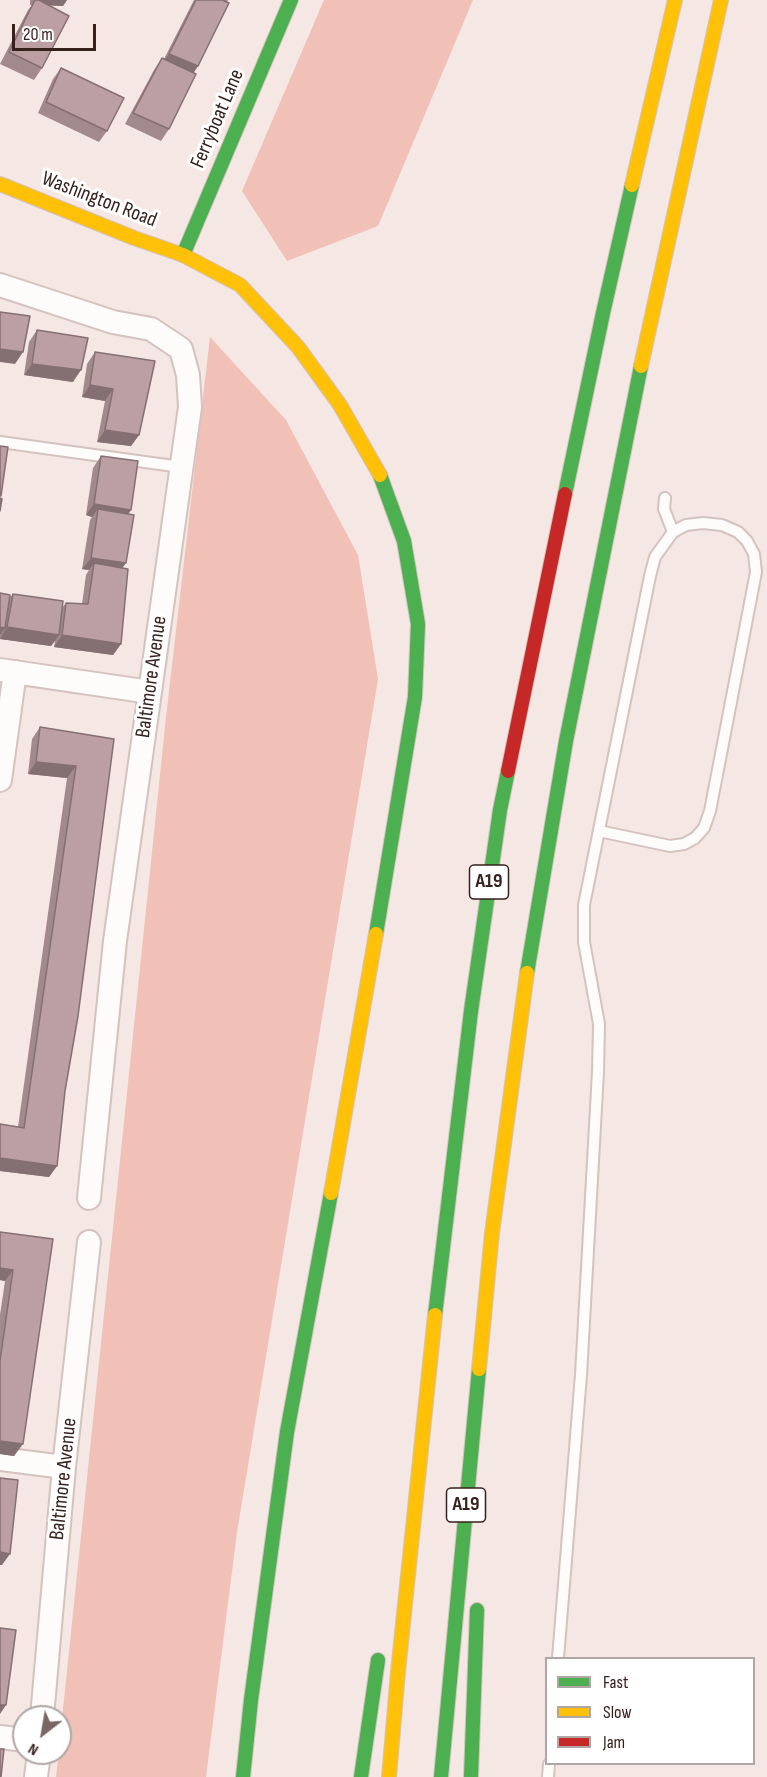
<!DOCTYPE html>
<style>
body{margin:0}
#map{position:relative;width:767px;height:1777px;overflow:hidden;background:#f5e7e4;font-family:"Sofia Sans Condensed",sans-serif}
canvas{display:block}
.legend{position:absolute;left:545px;top:1657px;width:210px;height:108px;box-sizing:border-box;background:#fff;border:2px solid #afa6a5;margin:0;padding:8px 10px;list-style:none;font-size:18px;color:#37211d}
.legend li{display:flex;align-items:center;gap:12px;height:30px}
.legend b{width:30px;border:2px solid #afa6a5}
.north{position:absolute;left:12px;top:1705px;width:60px;height:60px;box-sizing:border-box;background:#fff;border:2px solid #afa6a5;border-radius:50%;rotate:211deg;font-size:16px;font-weight:700;line-height:24px;text-align:center;color:#37211d}
.north::after{content:'';display:block;margin:auto;width:21px;height:27px;background:#7a6663;clip-path:polygon(50% 0,100% 100%,50% 72%,0 100%)}
.scale{position:absolute;left:12px;top:24px;width:84px;height:27px;box-sizing:border-box;border:3px solid #37211d;border-top:0;padding-left:8px;font-size:18px;line-height:21px;white-space:nowrap;color:#37211d;-webkit-text-stroke:4px #fff;paint-order:stroke}
</style>
<div id="map">
<canvas width="767" height="1777"></canvas>
<ul class="legend">
<li><b style="height:8px;background:#4caf50"></b>Fast</li>
<li><b style="height:8px;background:#ffc107"></b>Slow</li>
<li><b style="height:8px;background:#c62828"></b>Jam</li>
</ul>
<div class="north">N</div>
<div class="scale">20 m</div>
</div>
<script>
const context = document.querySelector('canvas').getContext('2d');
context.lineJoin = 'round';
function paint(path, color) { context.fillStyle = color; context.fill(path, 'evenodd'); }
const toPath = rows => new Path2D(rows.map(r => 'M' + r).join(''));
function stroke(path, color, width, dash) { context.strokeStyle = color; context.lineWidth = width; context.lineCap = dash ? 'butt' : 'round'; context.setLineDash(dash || []); context.stroke(path); }
function write(font, color, halo, rows, align = 'center') {
  context.font = font + ' "Sofia Sans Condensed",sans-serif'; context.lineWidth = 6; context.setLineDash([]); context.textBaseline = 'middle'; context.strokeStyle = halo; context.fillStyle = color; for (const [text, x, y, turn = 0] of rows) {
    context.save(); context.translate(x, y); context.rotate((+turn || 0) * Math.PI / 180); context.textAlign = isNaN(turn) ? turn : align; if (halo) context.strokeText(text, 0, 0); context.fillText(text, 0, 0); context.restore();
  }
}
paint(toPath([
 [324,0,473,0,378,226,287,261,242,191],
 [210,337,286,420,358,555,378,679,237,1532,206,1777,56,1777,166,717]
]), '#f1c0b6');
const lane = toPath([
 [0,442,181,467],
 [665,498,664,509,673,532],
 [558,1658,581,1375,598,1072,599,1024,584,942,584,905,650,576,655,557,673,532,686,525,703,523,722,525,738,532,747,541,754,554,756,572,710,811,704,828,695,838,684,844,670,846,599,831],
 [548,1777,549,1764]
]);
const street = toPath([
 [0,285,113,322,151,329,181,349,188,375,190,407,115,941,89,1198],
 [0,670,150,692],
 [0,780,15,672],
 [0,1459,64,1467],
 [42,1717,64,1467,89,1242],
 [0,1737,24,1740],
 [36,1777,39,1753]
]);
const fast = toPath([
 [183,255,291,0],
 [565,494,603,313,632,185],
 [376,934,415,697,418,624,404,541,380,475],
 [527,973,566,741,641,366],
 [435,1315,471,1011,500,810,508,771],
 [243,1777,251,1700,287,1432,331,1193],
 [361,1777,378,1660],
 [441,1777,479,1369],
 [471,1777,477,1610]
]);
const slow = toPath([
 [0,184,134,238,183,255,240,285,298,347,340,405,380,475],
 [632,185,675,0],
 [641,366,721,0],
 [331,1193,376,934],
 [479,1369,492,1233,527,973],
 [389,1777,398,1672,435,1315]
]);
const jam = toPath([
 [508,771,565,494]
]);
stroke(lane, '#d4c2be', 14);
stroke(street, '#d4c2be', 26);
stroke(fast, '#d4c2be', 16);
stroke(slow, '#d4c2be', 16);
stroke(jam, '#d4c2be', 16);
stroke(lane, '#fefbfb', 10);
stroke(street, '#fefbfb', 22);
stroke(fast, '#4caf50', 14);
stroke(slow, '#ffc107', 14);
stroke(jam, '#c62828', 14);
paint(toPath([
 [30,0,67,0,63,6,49,5,42,68,34,80,0,64,28,10,32,5,30,5],
 [194,0,228,0,198,66,194,72,169,129,161,141,125,124,154,70,162,58,164,59],
 [61,68,107,131,99,142,38,113,53,79],
 [37,330,73,382,24,375,29,342],
 [95,352,139,435,131,446,97,442,105,401,82,397,87,364],
 [101,456,128,514,122,568,121,644,113,655,54,647,55,641,51,646,0,639,0,593,10,597,13,594,62,608,66,603,82,604,86,575,89,570,82,569,90,520,92,517,86,515,93,468],
 [40,727,114,739,65,1091,57,1166,49,1177,0,1171,0,1124,18,1127,67,778,28,774,32,739],
 [0,1232,53,1239,14,1456,0,1454,0,1315,5,1281,0,1280]
]), '#a2898c');
paint(toPath([
 [35,0,67,0,63,6,33,5],
 [169,54,198,66,190,78,161,65],
 [0,349,23,352,15,364,0,362],
 [32,364,81,370,73,382,24,375],
 [90,385,113,389,105,401,82,397],
 [105,430,139,435,131,446,97,442],
 [94,504,131,510,123,522,98,509,92,517,86,515],
 [91,558,126,563,117,575,94,563,89,570,82,569],
 [0,627,5,628,0,635],
 [7,627,59,635,51,646,0,639],
 [62,635,121,644,113,655,54,647],
 [36,762,76,766,67,778,28,774],
 [0,1158,57,1166,49,1177,0,1171],
 [0,1268,13,1270,5,1281,0,1280],
 [0,1441,23,1444,14,1456,0,1454],
 [0,1552,10,1554,2,1565,0,1565],
 [0,1705,6,1705,0,1714]
]), '#846f72');
const building = toPath([
 [35,0,39,0,69,16,42,68,9,52,35,0],
 [196,0,222,0,229,3,198,66,169,54,196,0],
 [162,58,196,74,169,129,133,113,162,58],
 [61,68,124,98,107,131,46,102,61,68],
 [0,312,30,316,23,352,0,349,0,312],
 [37,330,88,338,81,370,32,364,37,330],
 [95,352,155,361,139,435,105,430,113,389,90,385,95,352],
 [0,446,8,447,1,496,0,496,0,446],
 [101,456,138,461,131,510,94,504,101,456],
 [0,498,2,499,0,511,0,498],
 [98,509,134,515,126,563,91,558,98,509],
 [94,563,128,569,121,644,62,635,66,603,88,604,94,563],
 [0,593,10,595,5,628,0,627,0,593],
 [13,594,63,601,59,635,7,627,13,594],
 [40,727,114,739,78,1016,65,1091,57,1166,0,1158,0,1124,24,1128,76,766,36,762,40,727],
 [0,1232,53,1239,23,1444,0,1441,0,1361,13,1270,0,1268,0,1232],
 [0,1478,18,1480,10,1554,0,1552,0,1478],
 [0,1628,16,1630,6,1705,0,1705,0,1628],
 [0,1749,4,1749,1,1777,0,1777,0,1749]
]);
paint(building, '#bc9fa3');
stroke(building, '#846f72', 1.5);
for (const [x, y, w] of [
 [489,882,39],
 [466,1505,39]
]) { const box = new Path2D(); box.roundRect(x - w / 2, y - 17, w, 34, 4.5); context.fillStyle = '#fff'; context.fill(box); stroke(box, '#37211d', 1.5); }
write('bold 20px', '#37211d', null, [
 ["A19",489,882],
 ["A19",466,1505]
]);
write('21px', '#37211d', '#fff', [
 ["Ferryboat Lane",218,119,-67],
 ["Washington Road",99,200,21],
 ["Baltimore Avenue",152,677,-82],
 ["Baltimore Avenue",64,1479,-84]
]);
</script>
